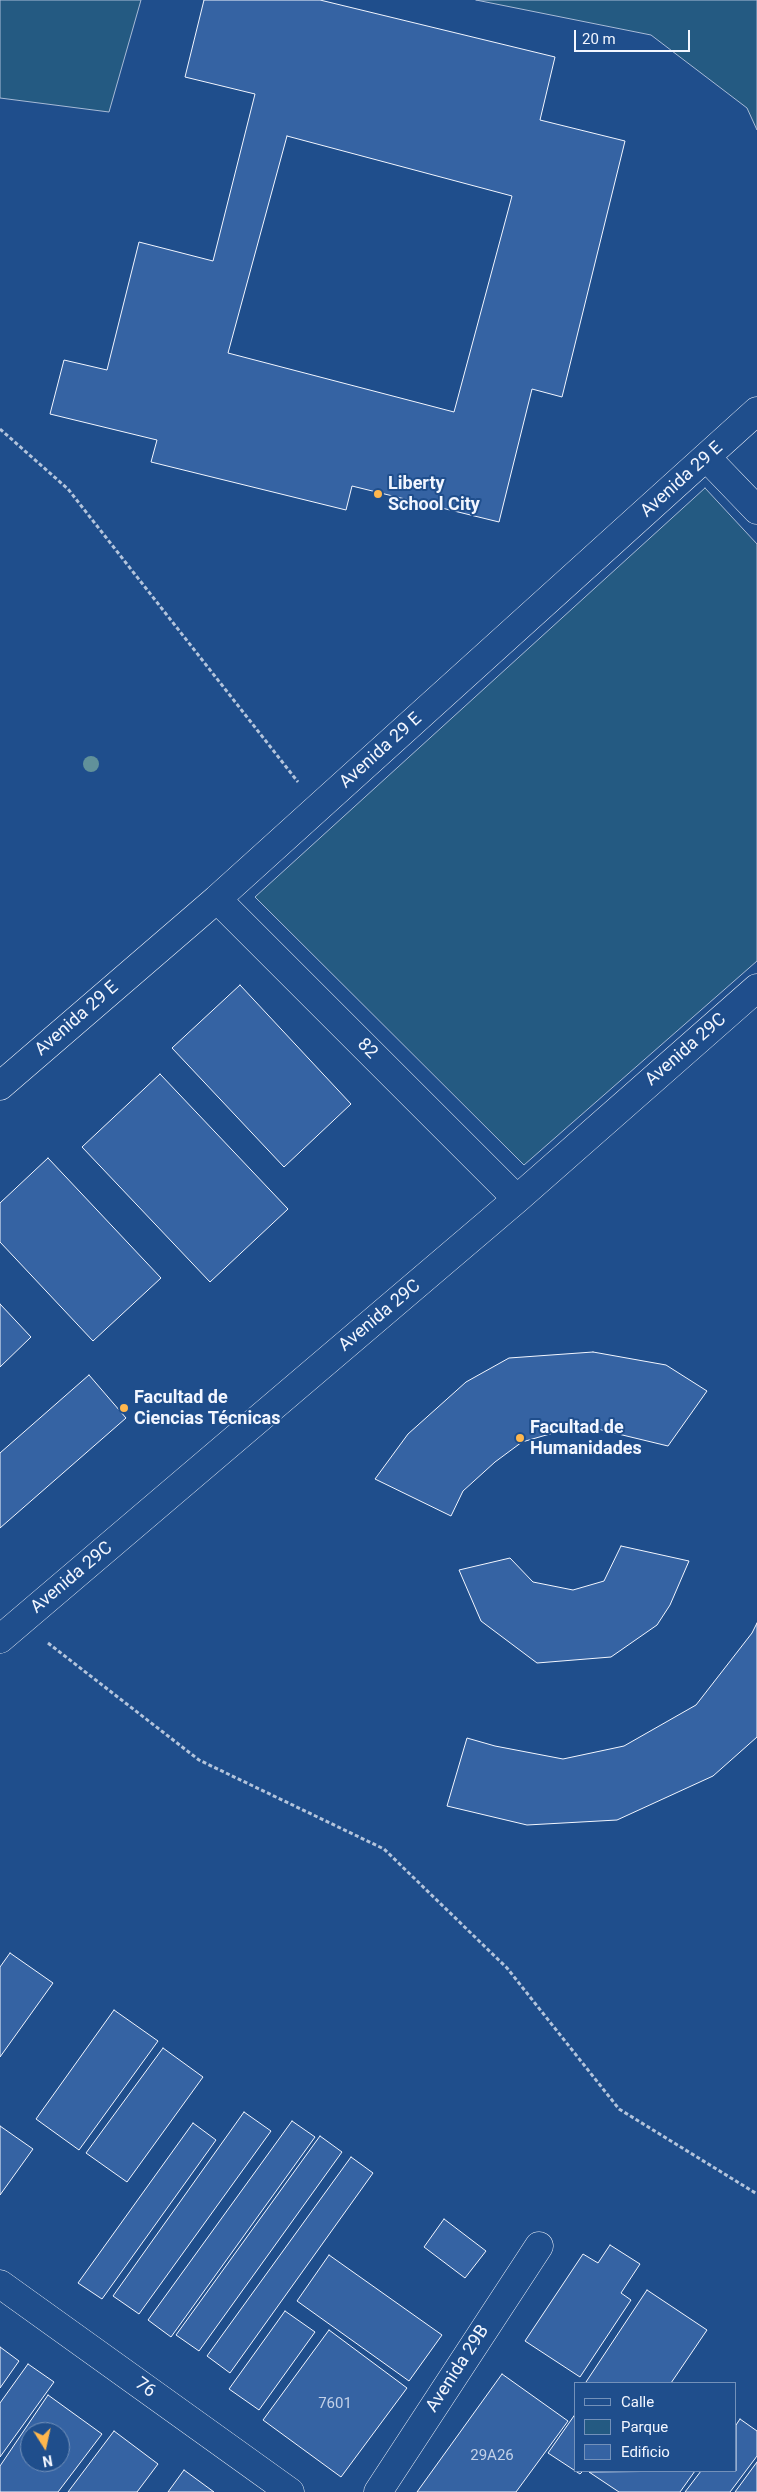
<!DOCTYPE html>
<meta charset="utf-8">
<style>
body{margin:0}
#map{position:relative;width:757px;height:2492px;overflow:hidden;background:#1f4e8c;font-family:Roboto,sans-serif}
canvas{display:block}
.legend{position:absolute;left:574px;top:2382px;width:162px;height:90px;box-sizing:border-box;background:#1f4e8c;border:1px solid #7391ba;margin:0;padding:6px 9px;list-style:none;font-size:15px;color:#f2f6ff}
.legend li{display:flex;align-items:center;gap:10px;height:25px}
.legend b{width:25px;border:1px solid #7391ba}
.north{position:absolute;left:20px;top:2422px;width:50px;height:50px;box-sizing:border-box;background:#1f4e8c;border:1px solid #7391ba;border-radius:50%;rotate:170deg;font-size:14px;font-weight:700;line-height:20px;text-align:center;color:#f2f6ff}
.north::after{content:'';display:block;margin:auto;width:18px;height:22px;background:#ffb74d;clip-path:polygon(50% 0,100% 100%,50% 72%,0 100%)}
.scale{position:absolute;left:574px;top:30px;width:116px;height:22px;box-sizing:border-box;border:2px solid #f2f6ff;border-top:0;padding-left:6px;font-size:15px;line-height:18px;white-space:nowrap;color:#f2f6ff;-webkit-text-stroke:4px #1f4e8c;paint-order:stroke}
</style>
<div id="map">
<canvas width="757" height="2492"></canvas>
<ul class="legend">
<li><b style="height:6px;background:#1f4e8c"></b>Calle</li>
<li><b style="height:14px;background:#245a82"></b>Parque</li>
<li><b style="height:14px;background:#3563a3"></b>Edificio</li>
</ul>
<div class="north">N</div>
<div class="scale">20 m</div>
</div>
<script>
const context = document.querySelector('canvas').getContext('2d');
context.lineJoin = 'round';
function paint(path, color) { context.fillStyle = color; context.fill(path, 'evenodd'); }
const toPath = rows => new Path2D(rows.map(r => 'M' + r).join(''));
function stroke(path, color, width, dash) { context.strokeStyle = color; context.lineWidth = width; context.lineCap = dash ? 'butt' : 'round'; context.setLineDash(dash || []); context.stroke(path); }
function write(font, color, halo, rows, align = 'center') {
  context.font = font + ' Roboto,sans-serif'; context.lineWidth = 4; context.setLineDash([]); context.textBaseline = 'middle'; context.strokeStyle = halo; context.fillStyle = color; for (const [text, x, y, turn = 0] of rows) {
    context.save(); context.translate(x, y); context.rotate((+turn || 0) * Math.PI / 180); context.textAlign = isNaN(turn) ? turn : align; if (halo) context.strokeText(text, 0, 0); context.fillText(text, 0, 0); context.restore();
  }
}
const green = toPath([
 [0,0,141,0,109,112,0,98,0,0],
 [476,0,757,0,757,130,747,108,651,35,476,0],
 [705,488,757,544,757,961,524,1165,255,897,705,488]
]);
paint(green, '#245a82');
stroke(green, '#a8bbd7', 1);
const building = toPath([
 [204,0,320,0,555,57,540,120,625,141,562,397,532,389,499,522,352,486,346,510,151,462,157,440,50,414,64,360,107,370,139,242,213,261,255,94,185,77,204,0],
 [287,136,512,196,454,412,228,353,287,136],
 [240,985,351,1104,284,1167,172,1048,240,985],
 [160,1074,288,1209,210,1282,82,1147,160,1074],
 [48,1158,161,1278,93,1341,0,1242,0,1203,48,1158],
 [0,1304,31,1337,0,1367,0,1304],
 [593,1352,666,1365,707,1391,668,1446,581,1425,522,1442,495,1462,463,1491,451,1516,375,1479,408,1434,466,1382,509,1358,593,1352],
 [89,1375,126,1418,0,1528,0,1453,89,1375],
 [621,1546,689,1561,670,1605,657,1625,611,1657,537,1663,481,1621,459,1570,510,1558,533,1582,573,1590,604,1581,621,1546],
 [757,1623,757,1737,713,1776,617,1820,527,1825,447,1806,467,1738,495,1746,563,1759,624,1746,696,1705,752,1633,757,1623],
 [10,1953,53,1983,0,2057,0,1967,10,1953],
 [114,2010,158,2041,79,2150,36,2119,114,2010],
 [163,2048,203,2077,127,2182,86,2153,163,2048],
 [244,2112,271,2131,139,2314,113,2296,244,2112],
 [292,2121,315,2137,171,2337,148,2320,292,2121],
 [193,2123,216,2140,102,2299,78,2283,193,2123],
 [0,2126,33,2149,0,2195,0,2126],
 [320,2136,342,2152,199,2351,176,2335,320,2136],
 [351,2157,373,2173,230,2373,207,2356,351,2157],
 [444,2219,486,2251,465,2278,424,2247,444,2219],
 [610,2245,640,2264,621,2293,631,2300,580,2377,525,2341,583,2254,598,2263,610,2245],
 [329,2255,442,2335,409,2381,297,2301,329,2255],
 [647,2290,707,2330,671,2383,588,2383,586,2382,647,2290],
 [285,2311,315,2332,259,2410,229,2389,285,2311],
 [329,2330,407,2388,341,2477,263,2420,329,2330],
 [0,2347,19,2361,0,2388,0,2347],
 [28,2364,54,2382,0,2457,0,2403,28,2364],
 [502,2374,568,2421,516,2492,417,2492,502,2374],
 [48,2395,102,2434,58,2492,0,2492,0,2466,48,2395],
 [30,2432,60,2432,60,2462,30,2462,30,2432],
 [576,2413,576,2471,583,2471,580,2474,548,2453,576,2413],
 [740,2419,757,2431,757,2456,730,2492,685,2492,701,2471,736,2471,736,2425,740,2419],
 [114,2431,158,2464,137,2492,68,2492,114,2431],
 [757,2462,757,2492,735,2492,757,2462],
 [184,2470,214,2492,168,2492,184,2470],
 [695,2471,680,2492,619,2492,589,2472,695,2471]
]);
paint(building, '#3563a3');
stroke(building, '#f2f6ff', 1);
const minor = toPath([
 [707,458,757,510],
 [217,899,517,1199],
 [0,1086,217,899,757,411],
 [0,1639,517,1199,757,988],
 [378,2492,539,2246]
]);
const tertiary = toPath([
 [0,2284,290,2492]
]);
stroke(minor, '#f2f6ff', 29);
stroke(tertiary, '#f2f6ff', 29);
stroke(toPath([
 [0,429,68,489,298,782],
 [48,1643,199,1760,384,1849,507,1968,619,2109,757,2194]
]), '#b3c4dc', 3, [4, 2.5]);
stroke(minor, '#1f4e8c', 28);
stroke(tertiary, '#1f4e8c', 28);
context.fillStyle = '#61919a';
for (const [x, y] of [
 [91,764]
]) { context.beginPath(); context.arc(x, y, 8, 0, 2 * Math.PI); context.fill(); }
for (const [x, y, r, color] of [
 [378,494,5,"#ffb74d"],
 [124,1408,5,"#ffb74d"],
 [520,1438,5,"#ffb74d"]
]) { const dot = new Path2D(); dot.arc(x, y, r, 0, 2 * Math.PI); context.fillStyle = color; context.fill(dot); stroke(dot, '#1f4e8c', 2); }
write('15px', '#c3d1e8', null, [
 ["7601",335,2404],
 ["29A26",492,2456]
]);
write('18px', '#f2f6ff', '#1f4e8c', [
 ["Avenida 29 E",682,480,-42],
 ["Avenida 29 E",381,751,-42],
 ["Avenida 29 E",77,1019,-41],
 ["82",367,1049,45],
 ["Avenida 29C",686,1050,-41],
 ["Avenida 29C",380,1316,-40],
 ["Avenida 29C",72,1578,-40],
 ["Avenida 29B",458,2369,-57],
 ["76",145,2388,36]
]);
write('bold 18px', '#f2f6ff', '#1f4e8c', [
 ["Liberty",388,484],
 ["School City",388,505],
 ["Facultad de",134,1398],
 ["Ciencias Técnicas",134,1419],
 ["Facultad de",530,1428],
 ["Humanidades",530,1449]
], 'left');
</script>
